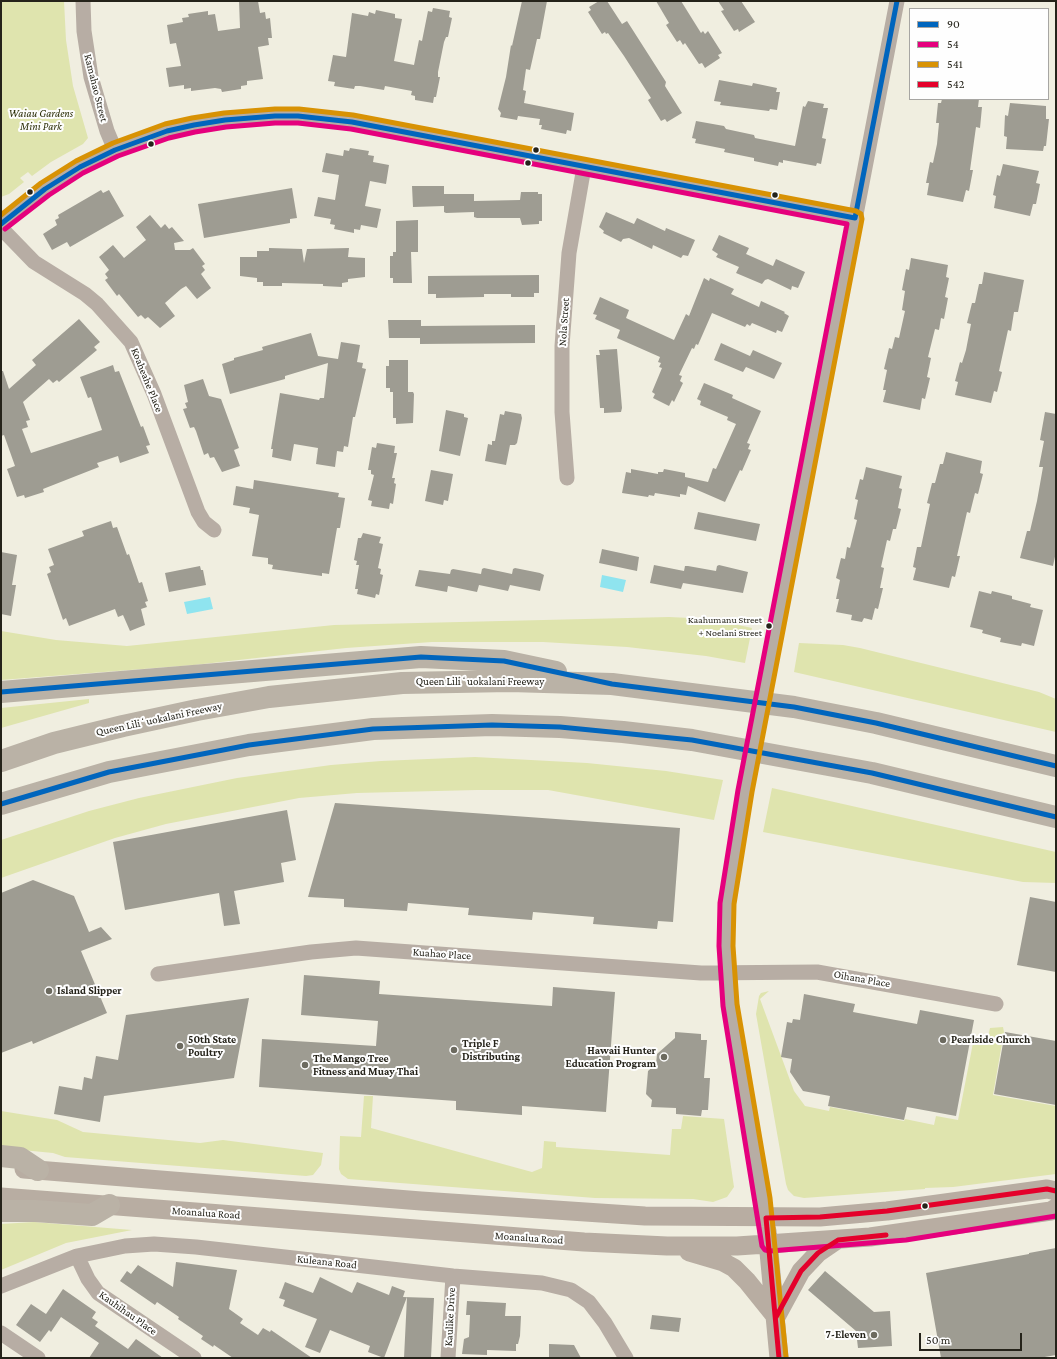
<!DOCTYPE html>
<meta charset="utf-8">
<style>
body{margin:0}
#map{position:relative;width:1057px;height:1359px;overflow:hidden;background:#f0eee0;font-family:"Crimson Pro",serif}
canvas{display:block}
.frame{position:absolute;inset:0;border:2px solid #25231a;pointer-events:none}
.legend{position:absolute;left:909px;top:8px;width:140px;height:92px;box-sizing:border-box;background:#fefefe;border:1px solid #a7a6a3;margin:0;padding:5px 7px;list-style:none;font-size:12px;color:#25231a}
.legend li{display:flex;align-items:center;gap:8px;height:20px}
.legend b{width:20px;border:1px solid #a7a6a3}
.scale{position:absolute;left:919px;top:1333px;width:103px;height:18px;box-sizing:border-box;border:2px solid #25231a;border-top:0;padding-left:5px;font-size:12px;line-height:14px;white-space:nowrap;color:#25231a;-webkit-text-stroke:3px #fefefe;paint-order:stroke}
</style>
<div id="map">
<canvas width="1057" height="1359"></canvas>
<div class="frame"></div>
<ul class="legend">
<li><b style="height:5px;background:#0065bd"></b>90</li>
<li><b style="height:5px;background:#e5007d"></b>54</li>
<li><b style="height:5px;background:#d89204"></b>541</li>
<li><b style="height:5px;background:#e4002b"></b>542</li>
</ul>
<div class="scale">50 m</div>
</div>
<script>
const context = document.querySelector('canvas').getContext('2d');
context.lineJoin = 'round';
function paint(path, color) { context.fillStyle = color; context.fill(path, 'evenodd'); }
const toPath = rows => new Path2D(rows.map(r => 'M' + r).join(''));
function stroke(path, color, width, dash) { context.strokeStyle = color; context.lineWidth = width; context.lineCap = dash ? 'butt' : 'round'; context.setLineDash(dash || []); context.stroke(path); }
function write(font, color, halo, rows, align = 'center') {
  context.font = font + ' "Crimson Pro",serif'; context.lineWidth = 4; context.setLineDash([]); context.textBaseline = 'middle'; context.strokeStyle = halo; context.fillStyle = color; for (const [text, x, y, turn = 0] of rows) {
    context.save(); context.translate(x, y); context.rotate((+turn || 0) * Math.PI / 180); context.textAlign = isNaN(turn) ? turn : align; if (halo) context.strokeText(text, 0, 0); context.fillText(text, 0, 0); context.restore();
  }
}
paint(toPath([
 [1,1,64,1,66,40,73,86,88,138,83,144,51,162,32,176,28,172,20,178,24,182,9,194,1,197],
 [669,617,711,619,752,628,745,663,706,656,627,647,543,642,432,642,346,648,194,665,1,680,1,631,56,640,127,646,334,625],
 [799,643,843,645,860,648,1039,692,1056,699,1056,732,794,672],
 [89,699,89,703,1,728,1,708],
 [475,757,587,763,666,771,723,780,714,820,548,790,477,790,357,793,299,798,166,824,115,838,1,878,1,840,89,811,139,798,237,778,331,765,381,761],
 [772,788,1056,852,1056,883,1023,882,763,832],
 [769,991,760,999,794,1091,805,1106,829,1111,830,1107,904,1121,905,1119,934,1125,936,1116,958,1120,973,1043,986,1045,990,1028,1003,1027,1004,1032,993,1095,1056,1106,1056,1174,953,1187,925,1188,925,1189,804,1198,794,1196,788,1190,786,1184,756,1014,759,996,761,993],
 [364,1096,373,1096,371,1128,532,1172,542,1168,544,1141,556,1142,556,1147,670,1155,672,1129,681,1129,683,1116,724,1119,734,1187,727,1197,713,1202,693,1199,595,1198,348,1179,341,1174,339,1169,340,1136,361,1137],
 [1,1111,57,1120,83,1132,200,1143,223,1140,323,1153,321,1165,313,1175,306,1176,65,1157,53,1153,1,1148],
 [34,1222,132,1230,66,1243,1,1270,1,1224]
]), '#dfe4ae');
paint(toPath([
 [602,575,626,580,623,592,600,587],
 [210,597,213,609,187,614,184,602]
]), '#8fe4ef');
paint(toPath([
 [239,1,258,1,260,13,265,12,266,19,270,18,272,38,268,38,269,45,258,47,263,79,247,81,247,85,241,86,241,89,222,92,221,89,215,88,191,91,191,88,184,89,184,85,169,87,166,68,181,66,176,43,170,44,167,25,183,22,182,18,189,17,188,14,208,11,208,15,215,14,218,31,240,28],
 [522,1,547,1,540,39,537,39,530,70,526,69,523,90,526,91,524,103,574,113,571,131,567,130,566,134,541,129,542,125,539,125,540,119,518,116,517,120,500,117,501,113,498,109,506,77,511,45,512,46],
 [599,1,607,1,622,24,627,21,666,82,665,86,682,113,667,122,665,119,661,121,648,100,651,98,624,56,608,33,606,34,605,32,602,34,588,12,591,10,589,7],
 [656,1,681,1,701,33,703,31,705,34,708,31,722,53,718,55,720,58,705,68,702,63,699,64,685,43,683,45,680,40,677,42,666,25,669,23],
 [718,1,741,1,755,22,739,32,738,29,734,31,721,11,724,10],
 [433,8,450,11,449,17,452,18,448,37,446,37,444,42,438,72,438,77,440,77,436,97,434,97,433,103,415,100,415,96,411,95,412,91,385,86,384,90,360,86,355,86,354,89,334,86,335,82,328,81,333,55,346,57,352,13,368,16,369,12,375,14,376,10,395,14,395,18,402,19,394,61,414,65,419,40,422,41,428,11,432,12],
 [719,80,752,86,753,83,777,88,776,92,780,92,777,110,770,109,769,111,720,105,721,102,714,101],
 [942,99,979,99,978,107,982,107,980,128,976,127,970,170,973,170,969,191,966,190,963,202,927,195,929,183,926,183,930,162,933,163,937,144,939,123,936,123,938,103,941,103],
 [808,101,824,104,823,108,828,108,822,138,826,139,821,164,817,163,816,166,783,160,783,163,779,162,778,166,754,161,754,158,724,152,725,149,695,143,696,139,692,138,696,121,724,126,726,129,754,135,755,138,795,146,803,106,805,107],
 [1010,103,1046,106,1046,119,1049,119,1046,146,1044,146,1043,151,1006,149,1007,137,1004,136,1005,115,1008,116],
 [350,148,369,151,368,155,374,156,373,162,389,165,386,184,370,181,365,206,381,209,377,228,361,225,360,230,354,229,354,233,334,229,335,225,330,224,331,219,314,216,318,197,335,200,339,175,322,172,326,153,343,156,344,150,349,151],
 [1003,164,1039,171,1036,183,1040,184,1036,204,1033,204,1030,216,994,208,996,196,993,195,997,175,1000,176],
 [412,186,444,186,444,194,474,194,474,201,520,200,521,192,538,192,538,194,542,194,542,221,539,221,539,224,522,225,520,218,477,218,474,217,474,212,446,213,444,212,444,206,413,207],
 [292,188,297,218,290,219,290,223,204,238,198,204],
 [101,190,103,193,109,190,124,216,70,247,67,242,52,250,43,234,57,225,55,220,59,218,58,215],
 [606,212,634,224,637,218,665,231,666,228,695,240,688,256,683,255,681,258,653,245,652,249,629,238,623,239,621,242,603,233,604,231,599,227],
 [150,215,161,228,165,224,169,229,172,227,184,241,174,243,175,250,190,250,193,248,205,264,202,266,205,270,201,274,211,288,197,299,186,286,181,289,165,303,175,316,160,328,148,317,145,319,141,315,138,317,119,294,117,296,105,280,108,278,105,274,109,270,99,257,113,245,124,258,146,240,136,227],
 [418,220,418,252,411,252,412,283,393,283,393,278,390,278,390,256,393,256,393,252,396,252,396,221],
 [719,235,749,248,746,254,773,266,776,259,805,272,798,288,792,286,791,290,768,279,765,280,762,284,736,273,739,267,716,257,718,254,712,250],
 [269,248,302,249,304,263,307,249,349,248,348,257,365,258,365,277,348,279,348,282,342,283,342,287,323,286,323,284,282,283,282,286,263,286,263,282,257,282,257,278,240,276,240,257,257,257,257,251,269,251],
 [911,258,948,265,946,277,949,278,945,297,948,298,944,319,941,318,939,330,935,329,928,357,931,358,927,377,930,378,925,399,922,398,920,410,883,402,886,390,883,390,887,370,884,369,889,348,892,349,895,337,899,338,905,311,902,310,905,291,902,290,906,269,909,270],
 [984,272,1024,280,1018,312,1014,312,1011,331,1008,330,999,371,1002,372,997,392,994,391,991,403,955,395,958,382,955,381,960,362,962,363,966,350,971,324,967,323,972,303,975,303,979,284,982,284],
 [539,275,539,293,534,293,534,297,511,297,511,294,484,294,484,297,436,298,436,294,428,294,428,276],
 [704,278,709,281,710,278,734,289,731,294,744,300,759,307,761,301,785,312,784,313,789,316,782,332,777,330,776,333,752,323,750,326,747,324,745,327,712,313,698,345,696,344,694,349,692,348,679,375,682,376,680,381,683,383,674,402,672,400,669,406,653,398,655,394,652,392,662,368,659,367,661,363,658,362,660,357,617,338,620,330,595,319,597,315,593,314,600,297,629,310,626,318,674,340,686,314,689,316],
 [79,319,100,342,94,347,97,350,59,382,57,380,53,383,49,379,23,402,30,420,26,421,28,427,22,429,31,453,102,430,91,397,88,398,80,377,113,365,115,372,119,371,141,427,143,426,150,445,146,446,149,453,120,463,118,456,97,463,99,467,43,489,44,492,25,498,24,495,17,497,7,469,15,466,4,435,1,436,1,371,3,371,9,389,36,365,32,360],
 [388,320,421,320,421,326,535,325,535,343,420,344,420,338,389,338],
 [311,333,318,356,338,359,341,342,360,345,357,362,363,363,362,368,366,369,355,417,353,417,348,447,344,446,343,452,337,451,335,467,316,464,318,448,294,444,291,461,272,457,273,449,271,449,280,393,319,400,320,398,324,398,328,363,285,376,285,379,230,394,222,364,234,360,234,358,263,350,262,347],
 [721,343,750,356,753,350,782,363,774,379,746,367,743,372,714,360],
 [617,349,622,408,621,412,604,413,604,408,600,408,596,355,600,355,599,350],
 [389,360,408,360,408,392,413,392,414,394,413,423,396,424,396,418,393,418,393,392,390,392,390,388,386,388,386,366,389,366],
 [203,379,209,396,221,399,239,448,234,450,240,466,222,472,214,457,210,458,208,453,204,455,196,431,194,427,190,428,183,409,187,408,185,403,188,402,184,385],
 [704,383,733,395,732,398,761,411,747,443,750,444,748,449,751,450,742,471,740,470,725,502,688,486,686,495,680,494,680,497,655,493,654,496,649,495,648,497,622,493,626,472,631,473,631,469,658,474,658,472,663,472,664,469,685,473,685,477,708,482,713,468,716,469,736,424,727,420,728,417,700,405,701,401,697,399],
 [446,410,464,414,464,417,468,418,460,456,439,451],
 [505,411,521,414,522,418,517,443,515,445,510,445,506,465,485,461,488,444,492,445,492,441,495,441,500,414,504,415],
 [1045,412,1056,414,1056,552,1053,566,1020,558,1027,531,1030,531,1037,501,1043,467,1039,467,1044,441,1040,440],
 [377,443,395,446,394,453,397,453,392,478,395,478,394,483,396,484,393,504,390,503,389,509,371,506,372,501,368,500,374,475,371,474,371,470,368,470,372,447,376,448],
 [946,452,982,461,980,473,983,474,978,494,975,493,970,513,967,512,957,556,960,556,955,577,952,576,949,588,913,580,916,568,913,567,917,547,921,547,930,504,927,503,932,483,935,483,940,464,943,464],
 [866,467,902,476,899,488,902,489,898,508,901,509,896,529,893,529,890,541,887,540,881,567,884,568,880,588,883,588,878,609,875,608,872,620,864,618,862,622,851,620,852,615,836,612,839,599,836,599,840,580,836,578,841,558,845,559,847,547,850,548,857,520,854,519,858,500,855,499,860,479,863,480],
 [431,470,453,474,448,501,444,500,443,505,425,501],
 [254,480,339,493,338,497,345,498,340,528,337,528,329,574,322,573,322,576,272,569,273,565,268,564,268,558,252,556,259,515,249,513,250,508,233,505,236,486,253,489],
 [698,512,760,524,756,541,694,529],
 [111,521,113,528,117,527,127,555,129,554,139,583,142,582,148,601,145,602,147,607,141,609,145,625,130,631,123,615,118,617,115,609,69,626,66,618,63,620,47,574,51,572,49,567,54,565,48,549,84,536,82,531],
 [363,533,381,537,379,543,383,544,378,568,381,569,380,574,383,575,379,595,376,594,375,598,357,594,358,589,355,589,359,565,356,565,357,561,354,560,358,538,361,538],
 [602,549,639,557,637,571,599,563],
 [1,552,17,555,12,585,16,585,11,616,1,614],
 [654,565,684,571,685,566,688,566,716,571,717,566,719,565,748,572,743,593,683,583,681,589,650,583],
 [200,566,201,570,203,570,206,585,169,592,165,573],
 [484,568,512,574,513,569,515,568,540,573,544,575,540,591,510,585,508,591,479,585,477,592,448,586,447,592,415,586,419,570,450,574,451,570,453,569,481,574,482,569],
 [979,591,991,594,992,591,1012,596,1012,599,1031,604,1030,607,1043,610,1034,646,1022,643,1021,646,1000,642,1001,638,982,633,983,630,970,627],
 [335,803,680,828,673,922,658,921,657,929,593,924,594,917,533,912,532,920,468,915,469,908,408,903,407,911,344,907,344,899,308,897],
 [287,810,296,860,281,863,284,882,234,891,240,924,224,926,219,893,125,910,113,842],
 [33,880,74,896,89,932,101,927,112,939,81,951,107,1013,33,1044,32,1041,1,1053,1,893],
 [1030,897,1056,902,1056,972,1017,965],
 [304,975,380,981,379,994,552,1006,553,987,615,992,606,1112,522,1106,522,1115,456,1110,456,1101,259,1087,262,1039,376,1046,378,1021,301,1015],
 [804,994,855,1004,853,1012,917,1024,920,1010,974,1020,956,1116,907,1107,904,1120,828,1106,830,1096,803,1091,790,1072,792,1059,781,1057,787,1022,792,1023,793,1019,800,1020],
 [249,998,234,1078,104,1096,100,1122,54,1114,59,1086,82,1090,84,1077,92,1079,96,1056,118,1060,126,1015],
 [675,1032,701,1034,701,1040,707,1040,704,1078,710,1078,708,1110,702,1110,701,1116,676,1114,676,1108,651,1107,652,1100,646,1094,648,1071,656,1064,657,1054,675,1038],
 [1005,1032,1056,1041,1056,1105,994,1094],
 [1056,1248,1056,1355,1039,1358,941,1358,926,1273,1029,1254,1029,1253],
 [176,1262,237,1270,229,1309,243,1319,240,1323,258,1335,263,1328,270,1332,271,1330,312,1358,233,1358,214,1345,213,1347,201,1339,203,1336,178,1319,179,1317,157,1302,155,1305,120,1281,127,1271,131,1274,138,1265,173,1287],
 [825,1271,874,1312,890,1311,892,1346,858,1348,856,1331,808,1290],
 [320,1277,352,1293,357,1282,389,1295,392,1286,405,1291,403,1297,434,1298,431,1358,404,1358,407,1297,384,1358,368,1352,370,1346,330,1330,320,1353,305,1347,317,1319,283,1306,285,1300,279,1298,285,1282,313,1293],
 [63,1289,96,1312,92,1318,98,1322,95,1326,128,1349,136,1339,163,1358,89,1358,99,1343,61,1317,51,1332,49,1330,40,1342,16,1325,31,1304,46,1314],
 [467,1301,506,1303,505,1316,521,1316,520,1336,518,1344,516,1344,516,1351,487,1350,487,1355,462,1354,464,1339,469,1337,470,1315,466,1315],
 [652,1315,681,1318,679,1332,650,1329],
 [549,1344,574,1345,581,1358,549,1358]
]), '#9e9c92');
stroke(toPath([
 [83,1,84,31,91,77,107,131,115,150],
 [1,224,45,189,80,167,115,150,167,131,194,125,225,120,275,116,298,116,352,122,829,214,855,218],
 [1,228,34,262,85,294,97,304,131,342,154,394,198,512,204,522,214,530],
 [567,478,562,412,562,346,569,253,584,167],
 [769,667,897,1],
 [745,791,727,903,727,973,732,1020,766,1218],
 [158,974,311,952,356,948,701,973,817,972,996,1004],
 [77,1256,88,1279,98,1293,194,1358],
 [1,1286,77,1256,125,1246,154,1244,196,1247,453,1276,542,1283,571,1290,589,1302,605,1323,626,1358],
 [1,1333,38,1358],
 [448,1358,453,1276]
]), '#b7ada4', 15);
stroke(toPath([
 [24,1169,421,1201,645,1216,820,1217,887,1211,1047,1189,1056,1191],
 [1,1197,584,1242,667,1246,737,1246,870,1237,1051,1211,1056,1208],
 [767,1231,779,1358],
 [689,1252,723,1262,734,1268,747,1281,776,1317],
 [776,1317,801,1271,818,1253,837,1240]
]), '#b8ada2', 19);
stroke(toPath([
 [1,692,421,657,504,661,556,672],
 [1,761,54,743,123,726,197,710,269,697,402,683,510,681,612,684,794,707,876,723,1056,766],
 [1,804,109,772,249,745,373,729,492,725,560,727,623,732,692,740,872,773,1056,817],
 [1,1156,20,1158,38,1170],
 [1,1211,35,1211,92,1215,109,1205]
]), '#bab2a6', 22);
stroke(toPath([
 [745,791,769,667]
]), '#b7ada4', 15);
stroke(toPath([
 [1,224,45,189,80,167,115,150,167,131,194,125,225,120,275,116,298,116,352,122,855,218,897,1],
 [1,692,421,657,504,661,612,684,794,707,876,723,1056,766],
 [1,804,109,772,249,745,373,729,492,725,560,727,692,740,872,773,1056,817]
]), '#0065bd', 5);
stroke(toPath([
 [5,229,49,195,83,173,118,156,169,138,195,132,226,127,275,123,298,123,351,129,847,224,738,790,720,903,719,946,723,1006,762,1246,765,1250,770,1251,906,1240,1056,1216]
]), '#e5007d', 5);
stroke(toPath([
 [1,215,41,183,76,161,113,143,165,124,192,118,224,113,275,109,299,109,353,115,856,211,861,214,862,219,752,792,734,904,733,946,737,1004,770,1198,786,1357]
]), '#d89204', 5);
stroke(toPath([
 [776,1317,801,1271,818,1253,838,1240,886,1235],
 [779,1358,766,1218,820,1217,887,1211,1047,1189,1056,1191]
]), '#e4002b', 5);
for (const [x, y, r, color] of [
 [151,144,3.5,"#25231a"],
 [536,150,3.5,"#25231a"],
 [528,163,3.5,"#25231a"],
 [30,192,3.5,"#25231a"],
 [775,195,3.5,"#25231a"],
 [769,626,3.5,"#25231a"],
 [49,991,4,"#6c6a5f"],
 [943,1040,4,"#6c6a5f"],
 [180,1046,4,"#6c6a5f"],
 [454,1050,4,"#6c6a5f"],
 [664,1057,4,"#6c6a5f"],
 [305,1065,4,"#6c6a5f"],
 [925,1206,3.5,"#25231a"],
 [874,1335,4,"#6c6a5f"]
]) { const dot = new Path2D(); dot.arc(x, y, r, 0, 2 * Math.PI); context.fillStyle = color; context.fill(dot); stroke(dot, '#fefefe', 1.5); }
write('10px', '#25231a', '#fefefe', [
 ["Kaahumanu Street",762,620],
 ["+ Noelani Street",762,633]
], 'right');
write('11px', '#25231a', '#fefefe', [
 ["Kamahao Street",96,88,76],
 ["Nola Street",564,322,-86],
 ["Koaheahe Place",147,380,68],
 ["Queen Liliʻuokalani Freeway",480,682],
 ["Queen Liliʻuokalani Freeway",159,719,-12],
 ["Kuahao Place",442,954,4],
 ["Oihana Place",862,979,10],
 ["Moanalua Road",206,1213,4],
 ["Moanalua Road",529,1238,4],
 ["Kuleana Road",327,1262,6],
 ["Kauhihau Place",128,1313,35],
 ["Kaulike Drive",450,1317,-87]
]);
write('italic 11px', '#2c2f08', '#fefefe', [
 ["Waiau Gardens",41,114],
 ["Mini Park",41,127]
]);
write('bold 11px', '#25231a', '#fefefe', [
 ["Island Slipper",57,991],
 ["50th State",188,1040],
 ["Poultry",188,1053],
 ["Pearlside Church",951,1040],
 ["Triple F",462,1044],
 ["Distributing",462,1057],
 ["Hawaii Hunter",656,1051,"right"],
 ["Education Program",656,1064,"right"],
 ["The Mango Tree",313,1059],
 ["Fitness and Muay Thai",313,1072],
 ["7-Eleven",866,1335,"right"]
], 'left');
</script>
